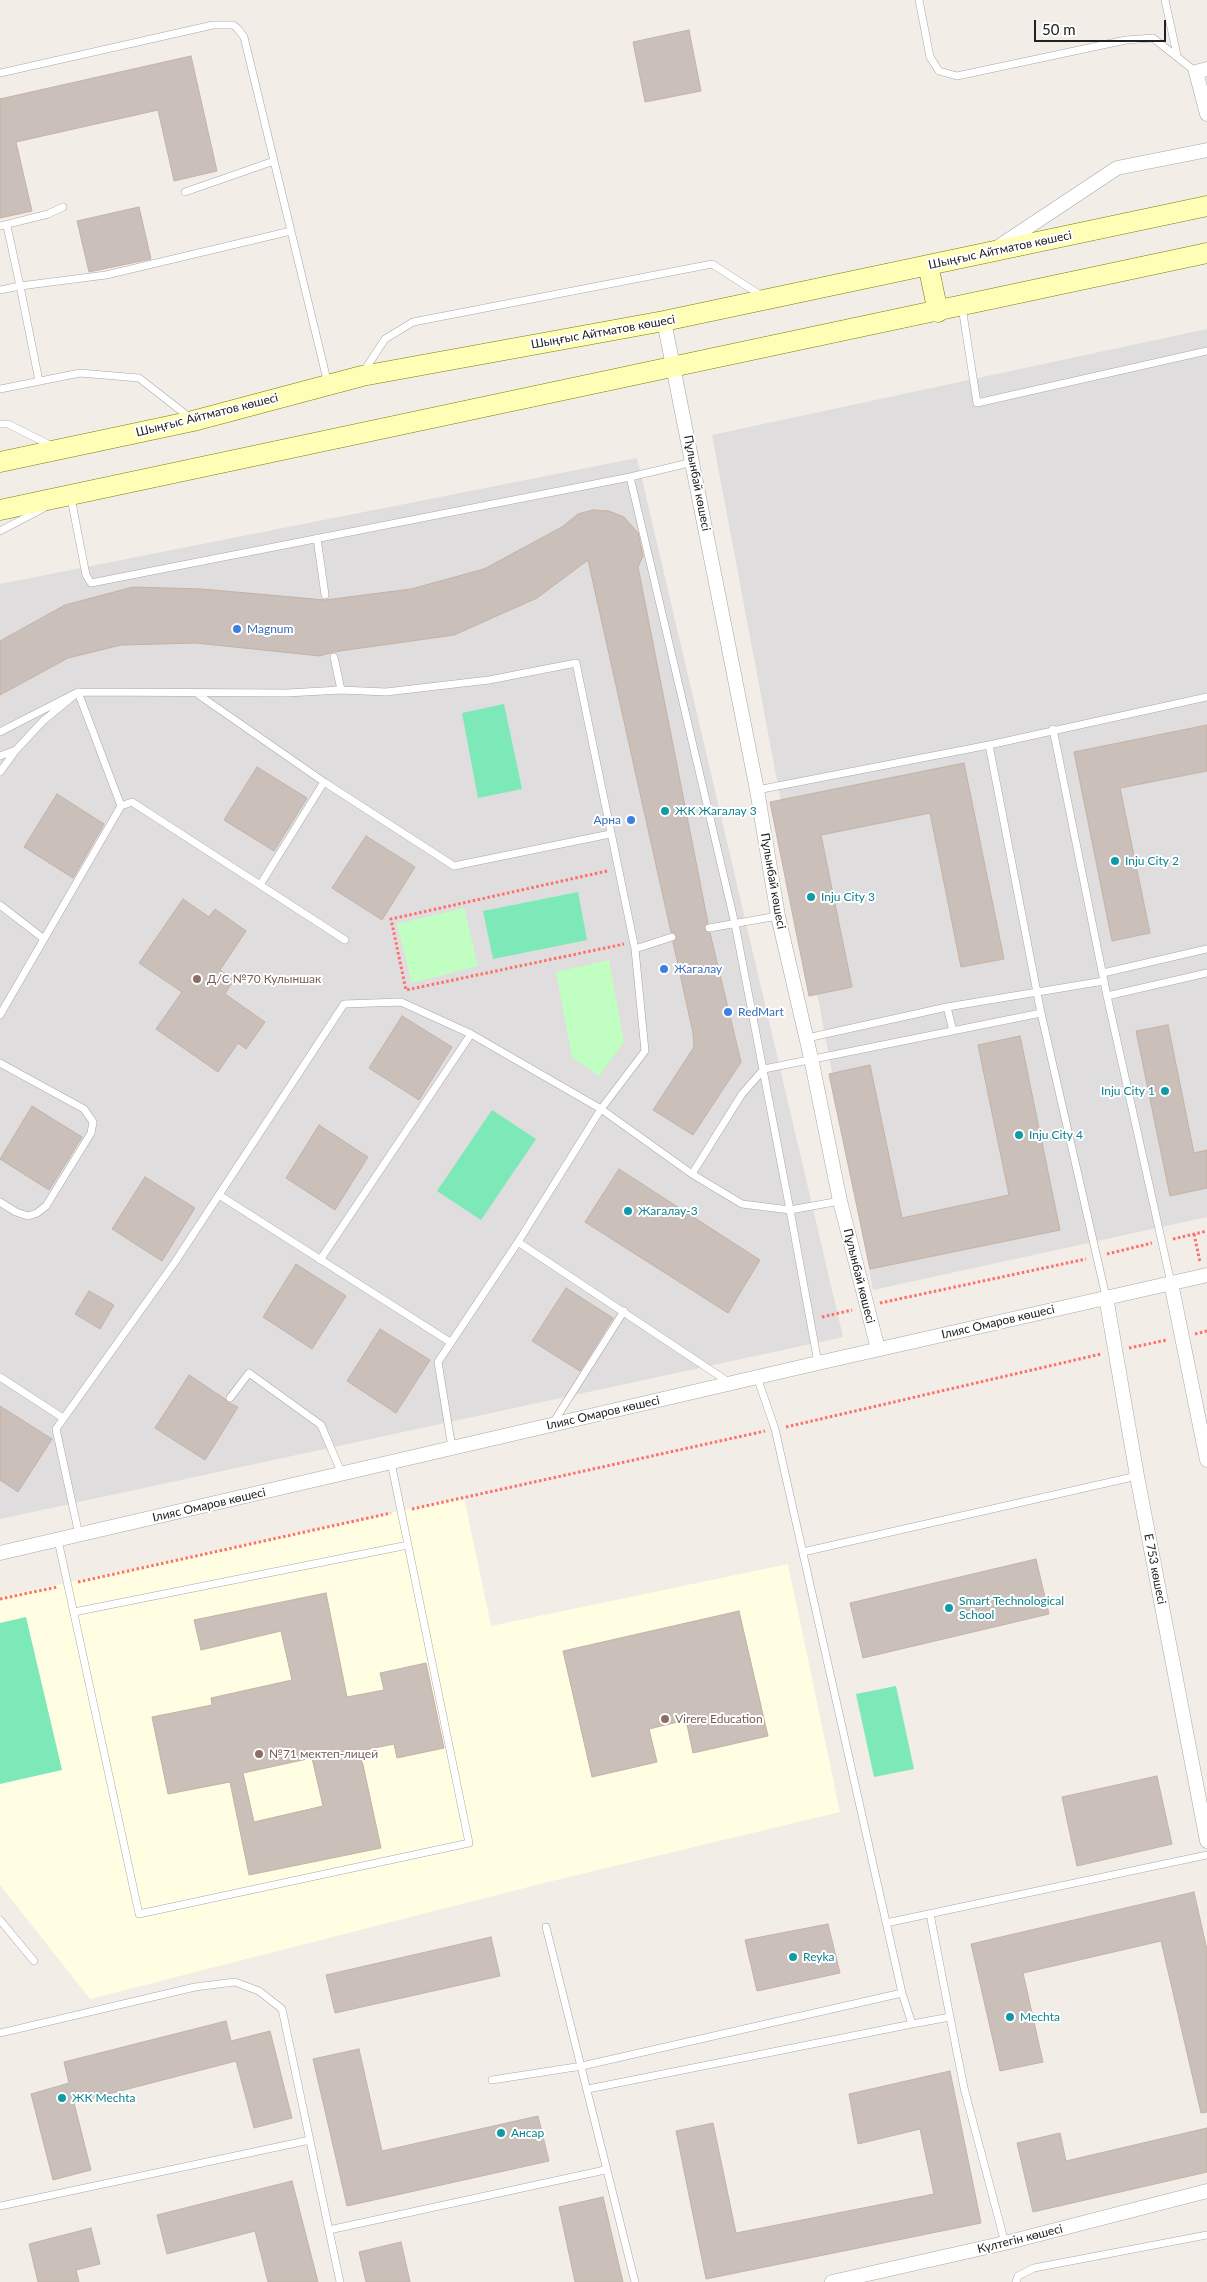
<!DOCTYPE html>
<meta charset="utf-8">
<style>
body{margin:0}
#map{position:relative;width:1207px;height:2282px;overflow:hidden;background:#f2ede6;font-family:Lato,sans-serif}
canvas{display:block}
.scale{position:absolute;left:1034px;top:20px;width:132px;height:22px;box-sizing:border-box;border:2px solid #212121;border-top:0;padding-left:6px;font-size:15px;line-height:18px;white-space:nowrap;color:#212121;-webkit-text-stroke:4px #fff;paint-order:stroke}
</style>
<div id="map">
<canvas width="1207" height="2282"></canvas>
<div class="scale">50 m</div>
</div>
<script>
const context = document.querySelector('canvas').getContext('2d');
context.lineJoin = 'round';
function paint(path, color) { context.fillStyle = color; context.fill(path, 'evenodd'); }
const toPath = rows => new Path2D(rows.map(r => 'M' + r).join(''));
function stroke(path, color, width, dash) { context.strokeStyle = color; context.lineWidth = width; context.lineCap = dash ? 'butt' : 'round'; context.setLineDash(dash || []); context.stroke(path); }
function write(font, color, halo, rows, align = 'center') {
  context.font = font + ' Lato,sans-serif'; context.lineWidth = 4; context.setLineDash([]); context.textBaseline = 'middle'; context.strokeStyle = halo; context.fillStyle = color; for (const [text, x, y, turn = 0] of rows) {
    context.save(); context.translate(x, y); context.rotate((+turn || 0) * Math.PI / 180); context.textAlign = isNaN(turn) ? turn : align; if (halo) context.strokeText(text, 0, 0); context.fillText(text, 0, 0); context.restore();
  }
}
paint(toPath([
 [1207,329,1207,1217,873,1290,712,435],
 [637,458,843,1337,0,1519,0,584]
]), '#dfdddd');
paint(toPath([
 [464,1497,491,1626,788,1564,840,1812,544,1883,90,1999,0,1885,0,1597]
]), '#fffde2');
paint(toPath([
 [464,908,478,966,412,983,397,924],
 [609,960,624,1042,599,1076,572,1057,556,972]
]), '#c0ffc1');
paint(toPath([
 [504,704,522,789,478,798,462,713],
 [578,892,587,940,493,959,483,911],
 [492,1110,536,1139,481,1220,437,1191],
 [26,1617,62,1770,0,1784,0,1623],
 [896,1686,914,1769,874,1777,856,1694]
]), '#7de8b8');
const building = toPath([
 [689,30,701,91,645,102,633,42,689,30],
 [191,56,217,171,174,181,158,110,16,142,32,211,0,218,0,99,191,56],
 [139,207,151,259,89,272,77,221,139,207],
 [593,510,609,511,624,517,638,533,643,556,638,567,708,923,704,929,710,933,741,1062,693,1135,653,1110,694,1047,693,1033,673,942,677,936,671,932,588,560,537,598,454,635,333,652,320,656,196,643,121,645,68,658,0,695,0,641,65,605,133,587,202,589,325,600,411,589,484,569,562,527,578,514,593,510],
 [1207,725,1207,771,1120,788,1150,933,1112,941,1074,752,1207,725],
 [964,763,1004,959,961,967,930,813,821,835,852,987,809,996,770,802,964,763],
 [257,767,307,798,274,851,224,820,257,767],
 [57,794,104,824,73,878,24,847,57,794],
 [366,836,415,867,382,920,332,888,366,836],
 [183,899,209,917,215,909,246,931,220,970,234,980,225,994,265,1022,246,1049,238,1043,218,1072,156,1029,182,992,139,963,183,899],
 [402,1016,452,1047,419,1100,369,1068,402,1016],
 [1168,1025,1194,1153,1207,1150,1207,1188,1170,1196,1136,1031,1168,1025],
 [1020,1036,1060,1230,870,1269,829,1074,870,1065,902,1218,1009,1195,978,1045,1020,1036],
 [32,1106,82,1137,49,1190,0,1159,32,1106],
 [319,1125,368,1157,335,1210,286,1178,319,1125],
 [619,1169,760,1260,728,1313,585,1222,619,1169],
 [145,1177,195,1208,162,1261,112,1229,145,1177],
 [296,1264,346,1296,312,1349,263,1317,296,1264],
 [566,1288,613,1318,580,1371,532,1341,566,1288],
 [89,1291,114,1305,100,1329,75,1314,89,1291],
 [380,1329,430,1360,396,1413,347,1381,380,1329],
 [189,1375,225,1399,227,1402,238,1407,205,1460,155,1428,189,1375],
 [0,1406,52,1439,18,1492,0,1480,0,1406],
 [1036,1559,1049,1614,863,1658,850,1603,1036,1559],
 [326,1593,347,1697,384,1690,380,1673,426,1663,444,1748,397,1758,394,1744,360,1751,381,1848,249,1875,230,1782,168,1794,152,1717,212,1705,211,1698,292,1680,281,1631,201,1650,194,1620,326,1593],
 [312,1758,323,1806,254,1822,243,1773,312,1758],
 [739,1611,768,1736,693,1753,686,1720,649,1729,657,1762,592,1777,563,1651,739,1611],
 [1157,1776,1172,1844,1077,1866,1062,1797,1157,1776],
 [1194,1892,1207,1950,1207,2112,1201,2113,1161,1941,1023,1973,1043,2062,1000,2071,971,1944,1194,1892],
 [828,1924,840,1973,757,1991,745,1940,828,1924],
 [491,1937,500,1976,335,2013,326,1975,491,1937],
 [226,2021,231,2041,270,2031,292,2118,254,2128,236,2061,74,2103,91,2170,53,2180,31,2094,69,2083,64,2062,226,2021],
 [359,2049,382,2151,538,2116,549,2161,347,2206,313,2059,359,2049],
 [950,2071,981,2223,706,2279,676,2131,713,2123,736,2233,934,2194,920,2129,858,2144,849,2094,950,2071],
 [1207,2128,1207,2172,1033,2212,1017,2143,1060,2133,1066,2161,1207,2128],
 [292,2181,318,2282,268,2282,255,2231,167,2254,157,2215,292,2181],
 [603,2197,623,2282,575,2282,559,2207,603,2197],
 [91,2228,100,2264,76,2270,79,2282,38,2282,29,2244,91,2228],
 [401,2242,410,2282,366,2282,359,2252,401,2242]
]);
paint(building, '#cabfb9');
stroke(building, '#c5b2a7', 1);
const service = toPath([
 [919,0,930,57,939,71,957,76,1126,40,1153,38,1196,72],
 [1165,0,1177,55],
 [0,73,213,25,233,25,237,28,244,37,328,384],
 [185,192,274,161],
 [0,226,48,214,63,207],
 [0,290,20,286,7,226],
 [962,307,977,403,1207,351],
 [364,371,385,339,413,322,712,264,762,296],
 [39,381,20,286,106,275,291,231],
 [0,389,80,373,139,378,189,417],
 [0,424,8,424,52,446],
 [630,477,693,462],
 [71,498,86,575,91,583,630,477,735,924,790,1210,840,1201],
 [0,531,44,508],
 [317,538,325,595],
 [334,657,341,690],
 [196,693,324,782,454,866,610,834],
 [1053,729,1107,996,1171,1283],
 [0,732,78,692,43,721,16,750,0,756],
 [989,745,1041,1013,1106,1297],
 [0,772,16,750],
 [757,790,989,745,1207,697],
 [121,806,78,692,287,693,341,690,386,692,489,680,576,663,635,949,645,1051,601,1109,518,1242,438,1362,452,1448],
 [260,885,324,782],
 [0,905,44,939],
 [709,928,778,916],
 [635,949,672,937],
 [1103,973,1207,949],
 [1107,996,1207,973],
 [947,1007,953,1031],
 [0,1015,121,806,132,802,345,940],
 [807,1038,947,1007,1104,981],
 [0,1063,84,1109,93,1122,91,1133,46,1206,37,1213,28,1216,16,1212,0,1202],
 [692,1174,742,1094,764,1069,1041,1013],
 [219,1195,450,1342],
 [518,1242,730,1383],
 [320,1260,471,1034,601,1109,692,1174,742,1204,790,1210,818,1363],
 [0,1377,63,1418],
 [757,1377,775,1429,902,1993,912,2024,950,2017,964,2088,1005,2243],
 [230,1398,249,1373,321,1425,342,1474],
 [553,1423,624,1311],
 [79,1535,56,1429,175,1262,344,1004,401,1002,471,1034],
 [58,1540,139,1914,469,1843,391,1462],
 [803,1552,1137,1476],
 [74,1612,408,1545],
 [930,1914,950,2017],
 [0,1920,34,1961],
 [886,1923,1207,1855],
 [546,1927,635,2282],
 [0,2033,195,1987,235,1982,259,1991,282,2009,340,2282],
 [492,2080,582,2066,902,1993],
 [588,2089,912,2024],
 [0,2206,310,2140],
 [329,2230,605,2170],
 [1016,2282,1018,2276,1034,2268,1207,2235]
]);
const minor = toPath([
 [1207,69,1196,72,1207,114],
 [998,247,1117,168,1207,150],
 [664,321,757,790,778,916,811,1058,840,1201,878,1349],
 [1171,1283,1207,1460],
 [1106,1297,1137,1476,1207,1841],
 [0,1553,818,1363,1207,1275],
 [832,2282,1005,2243,1207,2191]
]);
const secondary = toPath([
 [928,265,938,312],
 [0,462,193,421,362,376,664,321,1207,206],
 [0,510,1207,253]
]);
stroke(service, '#a8a8a8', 8);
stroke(minor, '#a8a8a8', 15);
stroke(secondary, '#797f00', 21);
stroke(toPath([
 [607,871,391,919,406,990,624,944],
 [1194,1234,1200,1262],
 [1173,1239,1207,1231],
 [1107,1254,1152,1243],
 [880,1303,1086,1259],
 [822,1317,852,1310],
 [1195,1334,1207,1331],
 [1129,1348,1167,1340],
 [786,1427,1101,1354],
 [412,1509,765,1431],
 [78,1582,391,1513],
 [0,1599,57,1587]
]), '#ff706a', 3, [2.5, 2.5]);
stroke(service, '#fff', 7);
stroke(minor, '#fff', 14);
stroke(secondary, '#fffeb7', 20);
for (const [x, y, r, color] of [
 [237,629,5,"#3f7fe0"],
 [665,811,5,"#0f9aa8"],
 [631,820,5,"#3f7fe0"],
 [1115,861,5,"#0f9aa8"],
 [811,897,5,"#0f9aa8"],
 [664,969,5,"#3f7fe0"],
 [197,979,5,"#8d6e63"],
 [728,1012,5,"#3f7fe0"],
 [1165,1091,5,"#0f9aa8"],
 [1019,1135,5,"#0f9aa8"],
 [628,1211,5,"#0f9aa8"],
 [949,1608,5,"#0f9aa8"],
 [665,1719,5,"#8d6e63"],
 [259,1754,5,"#8d6e63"],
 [793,1957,5,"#0f9aa8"],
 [1010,2017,5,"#0f9aa8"],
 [62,2098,5,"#0f9aa8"],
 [501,2133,5,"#0f9aa8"]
]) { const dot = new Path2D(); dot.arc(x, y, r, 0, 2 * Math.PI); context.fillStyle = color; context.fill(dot); stroke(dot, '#fff', 2); }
write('12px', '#212121', '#fff', [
 ["Шыңғыс Айтматов көшесі",1000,250,-12],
 ["Шыңғыс Айтматов көшесі",603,332,-10],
 ["Шыңғыс Айтматов көшесі",207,415,-14],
 ["Пұлынбай көшесі",697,483,79],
 ["Пұлынбай көшесі",773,881,80],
 ["Пұлынбай көшесі",859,1276,76],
 ["Ілияс Омаров көшесі",998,1322,-13],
 ["Ілияс Омаров көшесі",603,1413,-13],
 ["Ілияс Омаров көшесі",209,1505,-13],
 ["Е 753 көшесі",1155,1569,79],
 ["Күлтегін көшесі",1020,2239,-14]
]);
write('12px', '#366cbe', '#fff', [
 ["Magnum",247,629],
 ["Арна",621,820,"right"],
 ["Жагалау",674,969],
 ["RedMart",738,1012]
], 'left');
write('12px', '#0d838f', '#fff', [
 ["ЖК Жагалау 3",675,811],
 ["Inju City 2",1125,861],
 ["Inju City 3",821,897],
 ["Inju City 1",1155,1091,"right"],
 ["Inju City 4",1029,1135],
 ["Жагалау-3",638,1211],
 ["Smart Technological",959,1601],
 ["School",959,1615],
 ["Reyka",803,1957],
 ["Mechta",1020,2017],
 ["ЖК Mechta",72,2098],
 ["Ансар",511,2133]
], 'left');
write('12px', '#785e54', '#fff', [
 ["Д/С №70 Кулыншак",207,979],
 ["Virere Education",675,1719],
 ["№71 мектеп-лицей",269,1754]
], 'left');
</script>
